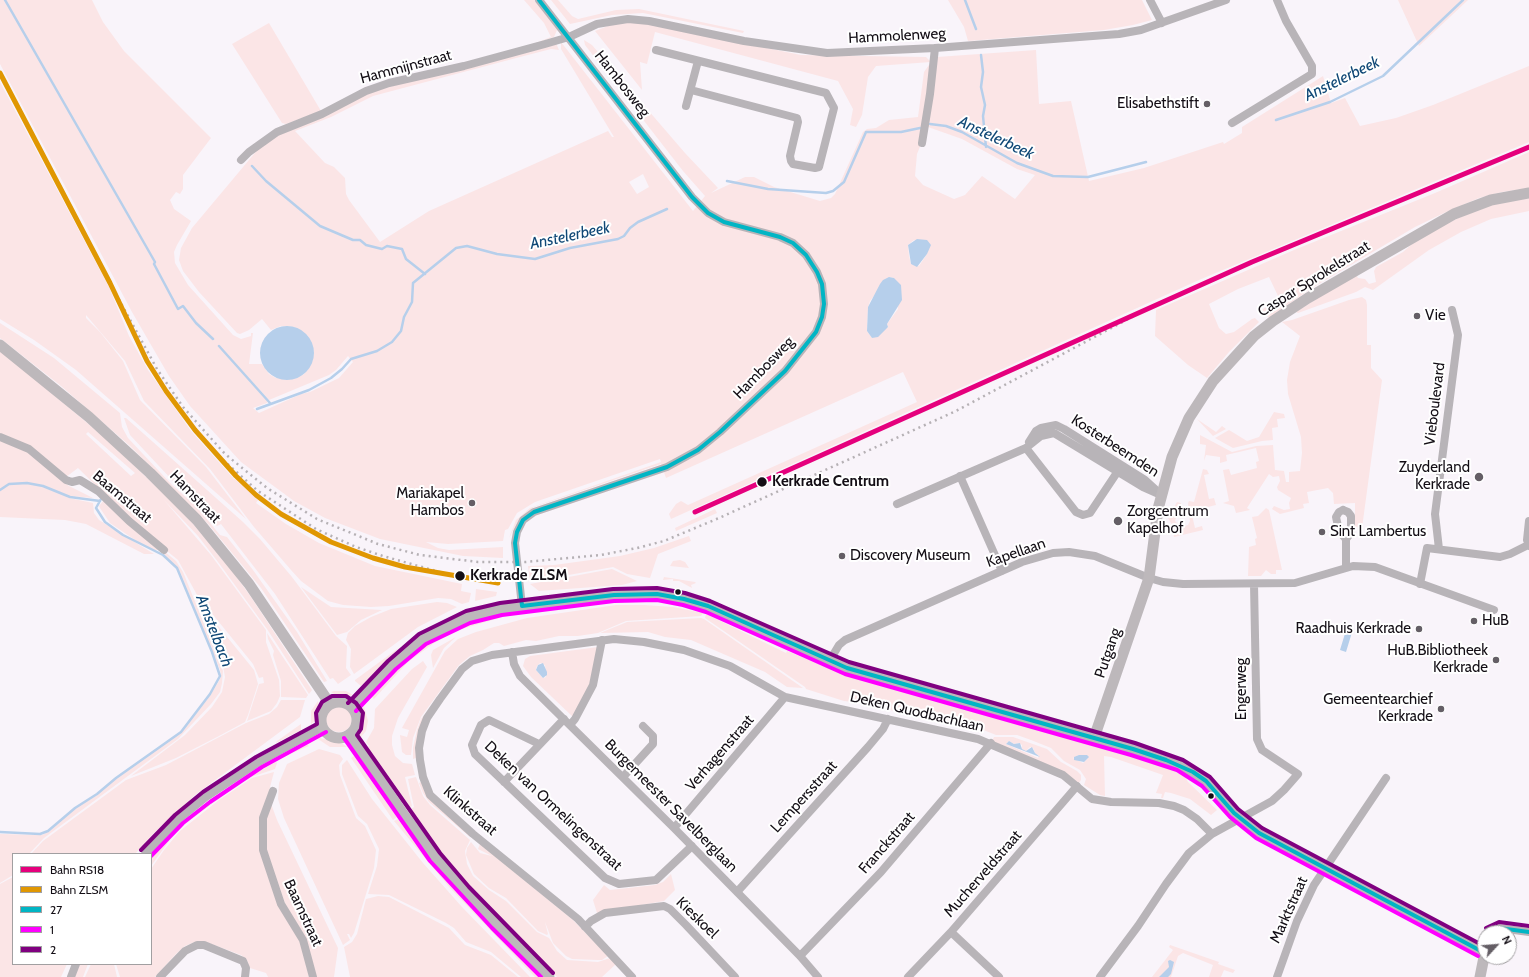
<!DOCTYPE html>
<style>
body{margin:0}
#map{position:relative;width:1529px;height:977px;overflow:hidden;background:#f9f4fa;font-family:Cabin,sans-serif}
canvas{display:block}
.legend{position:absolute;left:12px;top:853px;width:140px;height:112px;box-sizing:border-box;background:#fff;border:1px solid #a19fa1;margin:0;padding:5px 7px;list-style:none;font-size:12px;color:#130e15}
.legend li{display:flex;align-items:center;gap:8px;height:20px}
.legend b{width:20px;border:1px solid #a19fa1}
.north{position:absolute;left:1477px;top:925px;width:40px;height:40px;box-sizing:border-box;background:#fff;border:1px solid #a19fa1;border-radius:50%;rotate:64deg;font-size:11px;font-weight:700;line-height:16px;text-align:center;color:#130e15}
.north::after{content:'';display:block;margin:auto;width:14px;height:18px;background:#645e65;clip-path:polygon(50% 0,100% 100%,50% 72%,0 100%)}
</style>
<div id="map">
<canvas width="1529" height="977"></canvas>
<ul class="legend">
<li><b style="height:5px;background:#e5007d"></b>Bahn RS18</li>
<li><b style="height:5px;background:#e09702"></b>Bahn ZLSM</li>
<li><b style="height:5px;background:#01b5c4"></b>27</li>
<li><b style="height:5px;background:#f0f"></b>1</li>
<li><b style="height:5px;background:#800080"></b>2</li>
</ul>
<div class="north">N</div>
</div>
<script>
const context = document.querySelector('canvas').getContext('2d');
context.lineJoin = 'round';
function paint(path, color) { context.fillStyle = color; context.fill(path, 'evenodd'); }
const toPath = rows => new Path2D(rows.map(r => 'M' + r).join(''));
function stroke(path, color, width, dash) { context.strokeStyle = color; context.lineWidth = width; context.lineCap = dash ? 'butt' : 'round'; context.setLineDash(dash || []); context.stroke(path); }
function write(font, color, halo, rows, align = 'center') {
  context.font = font + ' Cabin,sans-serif'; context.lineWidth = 4; context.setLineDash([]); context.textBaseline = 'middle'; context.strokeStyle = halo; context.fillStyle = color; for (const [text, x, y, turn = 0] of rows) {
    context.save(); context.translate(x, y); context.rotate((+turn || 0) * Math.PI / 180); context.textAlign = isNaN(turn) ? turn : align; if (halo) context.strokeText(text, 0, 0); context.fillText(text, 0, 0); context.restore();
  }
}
paint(toPath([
 [0,0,92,0,103,22,124,51,211,138,183,175,183,189,180,194,176,192,170,200,174,209,191,221,177,245,174,252,175,263,188,285,233,335,241,339,251,336,251,333,253,333,249,364,262,364,269,374,276,378,303,375,308,369,312,362,314,352,308,336,294,327,281,326,271,330,262,319,249,330,240,334,237,333,199,292,183,271,179,260,181,248,192,228,259,148,281,133,370,92,556,43,559,50,551,49,520,57,373,96,331,117,295,131,325,163,334,167,345,178,346,194,349,200,380,242,429,211,608,131,612,137,614,137,561,49,561,42,693,211,705,196,683,171,585,45,584,40,592,45,685,153,718,188,711,193,745,177,754,177,774,187,820,201,831,198,835,194,863,132,867,129,876,128,889,120,918,117,924,72,931,62,876,66,868,77,862,115,856,127,850,125,853,109,838,81,655,32,647,64,640,62,642,90,595,31,613,24,640,22,801,55,926,57,931,62,937,57,1036,50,1039,104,1071,101,1089,181,1144,168,1223,142,1224,144,1242,133,1242,127,1323,76,1331,103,1345,98,1360,126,1396,118,1433,105,1529,66,1529,142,1199,280,671,519,669,514,676,504,681,501,688,505,917,402,903,372,666,478,661,464,534,507,520,517,509,538,516,520,530,508,661,462,660,459,535,502,517,513,508,529,505,530,503,541,448,544,426,542,438,548,449,550,503,547,503,558,463,556,380,539,325,518,294,501,241,462,190,406,169,376,132,312,0,64],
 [928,127,962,139,1017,169,1035,175,1015,199,982,176,965,195,954,199,923,185,915,176,917,154],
 [643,174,649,187,637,194,629,182],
 [914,240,927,254,919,266,911,264,909,256,908,245],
 [889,277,894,278,898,309,887,324,888,327,872,338,867,331,868,308,870,301],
 [219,346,269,400,329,375,336,370,348,356,353,362,339,378,310,392,301,394,259,413,253,408,267,403,268,400],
 [524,0,534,0,536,2,557,30,554,37,528,46,551,37,544,23],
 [551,0,558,0,572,16,578,19,616,10,639,9,744,31,743,33,643,13,612,15,570,24],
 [948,0,1142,0,1152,20,1133,25,1104,30,968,41,964,27],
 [1398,0,1468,0,1419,46],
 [269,23,321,111,286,124,282,123,232,44],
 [0,82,109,287,129,336,148,370,191,431,234,479,235,479,258,500,256,503,286,524,319,543,375,566,462,584,461,591,471,593,469,602,462,604,451,599,438,598,389,606,371,607,343,605,328,601,301,581,291,570,254,527,210,469,144,401,125,361,86,315,86,318,100,332,123,361,140,400,206,467,246,519,76,370,34,340,0,319],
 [1529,152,1529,188,1502,192,1479,198,1444,213,1415,227,1312,288,1269,318,1261,311,1271,302,1279,298,1269,277,1238,289,1209,304,1219,328,1226,334,1234,332,1252,319,1255,318,1259,322,1229,352,1207,378,1188,365,1155,336,1156,310,1294,250,1435,193],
 [1529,198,1529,211,1491,219,1461,232,1429,250,1373,290,1365,287,1356,292,1298,313,1296,312,1356,274,1358,278,1365,279,1369,284,1376,282,1374,271,1376,267,1403,252,1420,237,1436,228,1486,206],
 [1362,297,1366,300,1367,305,1367,345,1371,345,1371,368,1382,380,1362,528,1355,527,1355,503,1334,504,1333,493,1328,488,1307,492,1309,503,1303,504,1304,508,1280,514,1272,509,1274,506,1284,510,1290,509,1289,503,1291,498,1278,490,1277,487,1280,481,1279,476,1273,477,1269,474,1247,508,1250,510,1236,513,1234,506,1223,503,1229,501,1223,470,1229,469,1231,475,1257,468,1256,462,1259,461,1256,448,1226,455,1227,461,1220,463,1220,457,1206,455,1204,461,1206,445,1200,444,1200,435,1232,452,1256,446,1273,445,1275,470,1284,471,1286,482,1289,482,1289,472,1300,471,1302,453,1301,437,1288,394,1287,380,1290,362,1300,336,1282,322,1292,320,1349,300],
 [0,323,54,358,120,413,122,427,128,438,173,486,196,506,220,535,227,537,253,570,297,632,327,681,324,682,261,588,209,525,130,446,61,386,0,338],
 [0,350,104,437,184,513,231,569,251,597,312,690,309,694,267,629,218,562,198,536,164,500,211,555,266,630,266,642,279,680,280,696,277,703,271,711,247,721,259,684,264,683,263,677,259,678,253,664,197,595,178,560,139,528,78,468,66,477,43,459,0,436],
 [88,432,135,473,131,476,86,434],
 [1274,412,1284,414,1285,418,1277,419,1278,427,1272,428,1273,440,1262,441,1233,448,1215,438,1229,430,1247,441,1259,437],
 [124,418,126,418,243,522,260,539,292,577,336,636,347,646,346,668,351,675,338,684,333,678,330,679,275,594,221,524,217,526,196,502,172,480,130,435],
 [1197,419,1216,432,1222,426,1226,429,1213,436],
 [0,439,25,450,69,486,93,498,69,496,69,498,93,503,94,513,99,520,154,554,144,554,86,524,65,520,0,517],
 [1203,469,1207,470,1209,474,1204,475,1209,499,1214,498,1216,505,1191,511,1195,528,1202,526,1203,530,1174,537,1172,525,1168,518,1177,502,1181,503,1175,521,1181,527,1188,525,1190,521,1188,503,1189,501,1194,502],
 [104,500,158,550,154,550,138,542,110,523,100,508,99,506],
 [1266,508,1269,510,1282,570,1276,570,1276,574,1271,574,1266,570,1261,576,1248,576,1249,547,1256,545,1255,539,1257,538,1252,517,1258,516],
 [715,509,717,513,676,531,675,528],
 [689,536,691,541,658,554,650,578,627,574,613,567,530,582,528,566,554,565,620,556,654,548],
 [164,551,176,561,183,572,213,646,223,671,222,683,220,692,211,704,178,739,44,838,29,854,13,854,13,875,0,883,0,834,42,835,50,831,75,808,96,796,115,779,182,732,209,697,219,681,221,675,220,670,180,572,163,553],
 [680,560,685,562,689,568,670,566,673,561],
 [612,569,637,581,622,585,539,591,530,584],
 [664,577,695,582,696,583,691,585,692,588,679,581,673,581,673,579,663,580],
 [301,587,331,607,382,610,361,620,347,632,337,635],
 [476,589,497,592,496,596,475,601],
 [598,591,598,593,540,598,539,596],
 [197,600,254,670,258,684,248,715,245,722,219,736,176,758,131,776,185,735,212,707,222,692,225,677,223,666],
 [437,602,447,603,457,607,418,627,354,674,350,667,351,649,346,640,348,633,355,626,371,617,391,609],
 [616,605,644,605,673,607,703,613,701,616,626,621,598,633,578,636,559,636,536,641,526,640,504,646,499,643,494,643,483,650,470,656,459,665,421,717,413,738,411,755,406,755,402,752,400,735,407,737,409,730,402,728,403,726,445,651,458,639,476,632,527,618],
 [706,614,786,653,787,651,850,677,1095,744,1166,766,1185,777,1188,782,1217,810,1211,815,1190,799,1171,793,1165,792,1163,798,1161,798,1162,794,1156,793,1163,775,1111,757,1104,756,1105,796,1100,795,1084,785,1086,779,1080,770,1064,761,1051,748,1031,740,1017,735,996,735,971,725,904,714,870,704,844,701,806,689,805,687,705,618],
 [1079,755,1088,758,1083,763,1073,758],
 [499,616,499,618,455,631,434,643,408,662,374,699,372,697,403,664,428,643,455,628],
 [701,618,704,619,803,688,787,687,765,672,691,640,665,637,648,632,600,633,627,622],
 [267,633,308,695,306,698,281,697,281,681,273,655,274,651,268,639],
 [456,637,444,648,433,668,431,655,433,650],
 [400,647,361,686,355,681,355,680],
 [598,647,591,684,573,717,531,677,523,666,525,659,530,656],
 [540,663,545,665,546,677,543,678,536,670,537,666],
 [423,661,427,667,398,718,392,736,392,745,395,756,403,763,412,764,415,775,405,777,412,806,407,810,367,748,369,746,366,742,374,728,375,709,412,669],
 [334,691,346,691,353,695,341,698,331,692],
 [281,700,305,700,300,717,195,795,154,833,135,854,31,854,43,841,126,780,166,765,246,723,269,714,277,707],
 [318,701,319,712,316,720,311,724,311,711],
 [364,706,368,721,366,731,360,738,359,730,361,713],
 '326 719a13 13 0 1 1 26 0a13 13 0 1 1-26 0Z',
 [428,710,416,758,413,759,413,748,417,730,421,719],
 [301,724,301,730,276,743,277,741],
 [994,737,1013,737,1047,749,1061,762,1077,771,1081,775,1081,780,1078,784,992,741],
 [1009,741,1014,744,1019,743,1022,745,1022,749,1026,751,1030,747,1033,748,1035,753,1039,756,1038,758,1006,744],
 [320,738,340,742,347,747,330,747,318,739],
 [307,744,309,746,280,758,281,757],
 [319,749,340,755,343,759,339,765,340,775,356,818,365,826,376,850,374,868,354,933,351,938,349,934,347,934,350,940,343,945,284,818,278,799,279,783,287,764],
 [354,756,397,817,393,820,351,758],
 [347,760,372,799,423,863,462,907,530,977,521,977,491,952,466,942,454,928,446,923,389,895,368,894,377,866,379,849,367,824,358,816,342,774,342,765],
 [276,762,277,763,275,769,245,779,185,824,172,837,151,866,151,855,189,817,239,782],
 [274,772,270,787,261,850,300,939,309,977,268,977,266,973,250,968,247,960,241,955,206,942,195,942,185,946,176,954,155,977,120,977,116,964,151,964,151,869,164,850,180,831,219,800,252,778],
 [416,777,423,796,430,805,470,840,465,851,467,864,473,876,489,890,506,901,537,932,549,938,557,951,567,960,598,962,610,958,616,964,602,977,557,977,464,881,437,851,408,811,414,807,408,779],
 [421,782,425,792,471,836,470,837,429,802,423,793,419,783],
 [270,801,277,820,338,948,334,977,315,977,267,859,266,816],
 [398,819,456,889,541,977,535,977,450,888,394,821],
 [471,842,480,853,492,856,478,849,480,844,573,920,608,956,602,960,598,960,572,959,566,956,553,943,545,922,548,934,547,935,538,931,506,898,489,888,474,874,466,855,467,848],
 [671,874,675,890,664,901,597,913,593,900,604,885,610,890,655,885,663,882],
 [13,877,13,964,67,964,61,977,0,977,0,884],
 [378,896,389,897,449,928,465,945,491,955,518,977,350,977,344,947,352,942,357,934,366,899],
 [1170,945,1219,962,1218,964,1235,970,1233,973,1224,970,1221,977,1209,977,1213,965,1183,953,1178,956,1171,977,1152,977,1173,950,1169,947],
 [80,964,88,964,83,977,75,977],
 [91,964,114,964,117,977,85,977]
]), '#fbe5e6');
paint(toPath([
 [917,239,927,240,931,245,927,254,917,267,911,264,908,245],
 [889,277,894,278,901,285,902,300,887,324,888,327,878,337,872,338,867,331,868,307,880,284,883,280],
 '260 353a27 27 0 1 1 54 0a27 27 0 1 1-54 0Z',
 [1347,627,1353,629,1346,652,1340,650],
 [543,663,547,672,547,675,543,678,536,670,538,665],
 [1009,741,1014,744,1020,743,1022,749,1026,751,1032,747,1035,753,1040,757,1006,744],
 [1079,755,1087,755,1089,757,1084,762,1074,760,1074,757],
 [1170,960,1174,962,1171,974,1168,977,1159,977,1169,967,1168,961]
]), '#b6cfeb');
stroke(toPath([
 [5,0,155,262,154,264,178,309,183,306,196,323,213,339],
 [965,0,976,29],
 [981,55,983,72,981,87,985,105,983,116,986,147],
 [1276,120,1330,102,1383,76,1463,0],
 [930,124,946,126,962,132,1017,163,1053,176,1088,177,1146,162],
 [252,166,266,181,320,226,353,240,360,240,366,245,382,249,387,246,402,249,406,259,425,274],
 [727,181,768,189,826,193,833,191,844,182,866,132,901,132,920,128],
 [219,346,270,403],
 [257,409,309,390,331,378,342,369,351,359,377,351,392,342,401,331,404,317,412,302,413,283,456,248,467,246,497,254,535,259,570,248,618,239,624,236,630,228,638,222,667,209],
 [0,490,9,484,27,483,43,486,70,497,100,501],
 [0,832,40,834,48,831,75,808,97,794,116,778,181,732,210,694,220,676,212,652,177,568,163,555,123,535,105,522,96,508,101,499]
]), '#b6cfeb', 2.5);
stroke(toPath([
 [1150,0,1162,23],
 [656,50,826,93,834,108,819,167,815,168,793,164,791,161,790,156,798,122,797,118,691,90],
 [686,106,698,61],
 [1232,123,1312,74,1312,66,1286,21,1277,0],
 [922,143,930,94,935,48],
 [241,160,249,152,277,132,322,114,366,91,389,83,464,66,545,44,569,37,597,24,609,22,628,19,649,21,744,41,827,53,935,48,1119,34,1141,30,1226,0],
 [0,437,29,449,66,480,72,482,80,480,98,491,129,521,164,550],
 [1029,442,1036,431,1041,428,1056,425,1064,429,1145,480,1156,490],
 [1026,448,1076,512,1083,515,1090,513,1120,468],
 [960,476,1002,571],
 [897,504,1026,448,1041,436,1054,433,1143,487,1161,495],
 [1343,510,1348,512,1351,516,1351,533,1346,539,1339,531,1336,517,1339,512,1343,510],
 [1529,521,1527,540,1529,546],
 [1346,539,1346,567],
 [1439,549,1435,514,1458,335,1452,310],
 [1420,584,1427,548,1500,557,1510,554,1528,545],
 [522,606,515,543,517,532,523,520,534,512,667,467,698,450,720,432,785,371,816,332,822,317,824,304,822,284,817,272,806,255,793,243,780,237,724,222,708,213,692,197,539,0],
 [512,652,514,664,520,676,674,828,800,956,818,977],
 [830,660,839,645,845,640,1022,562,1053,553,1069,552,1095,556,1149,578,1163,582,1183,584,1295,583,1353,566,1375,567,1494,610],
 [570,725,575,719,593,685,602,640],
 [539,744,489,720,481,725,472,745,475,754,605,878,619,884,656,880,692,846],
 [623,777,653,744,653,736,643,726],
 [504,782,564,719],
 [273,791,263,818,263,850,281,904,303,940,313,977],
 [674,828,785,697],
 [145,854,179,819,206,797,259,762,323,727],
 [737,892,868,747,883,729,888,719],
 [585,927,591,921,605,913,664,906,670,909,686,925,735,977],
 [951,932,999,977],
 [1489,933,1499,928,1529,932],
 [1481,951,1485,940],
 [800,956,881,872,991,743],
 [71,977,76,964],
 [160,977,185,951,197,945,204,945,243,961,246,968,245,977],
 [632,977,578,919,473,834,430,795,423,777,420,760,419,748,422,731,427,718,440,699,462,669,472,661,492,655,614,639,644,642,684,650,730,666,785,697,978,739,1063,775,1092,799,1111,802,1159,803,1174,806,1184,810,1197,819,1212,834],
 [908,977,951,932,1077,786],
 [1100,977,1138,926,1166,884,1189,853,1212,834,1272,801,1284,790,1298,774,1262,750,1257,739,1254,584],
 [1277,977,1297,921,1314,885,1386,778]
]), '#b8b4b8', 8);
stroke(toPath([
 [0,345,89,417,150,473,197,520,249,584,330,704],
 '321 720a18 18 0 1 1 36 0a18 18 0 1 1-36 0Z',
 [352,707,392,665,423,639,468,617,501,609,614,595,657,594,684,599,708,606,847,668,1133,749,1180,765,1206,781,1234,813,1259,833,1479,949,1484,957,1480,977],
 [349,735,403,814,435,857,496,924,549,977],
 [1094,738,1149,578,1158,509,1172,457,1189,418,1213,381,1254,336,1273,321,1308,298,1454,214,1491,200,1529,193]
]), '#bdb8bb', 11);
stroke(toPath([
 [110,283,157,369,183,407,225,454,267,488,317,519,378,544,420,555,478,562,525,562,601,555,637,548,664,541,719,518,956,411,1145,310],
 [214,452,258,491,316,529,356,547,383,556,461,578]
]), '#b6b1b5', 2.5, [2, 4]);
stroke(toPath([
 [522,606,614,595,657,594,684,599,708,606,847,668,1133,749,1166,760,1193,772,1206,781,1234,813,1259,833,1481,951],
 [522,606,515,543,517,532,523,520,534,512,667,467,698,450,720,432,785,371,816,332,822,317,824,304,822,284,817,272,806,255,793,243,780,237,724,222,708,213,692,197,539,0],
 [1489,933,1499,928,1529,932]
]), '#01b5c4', 4);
stroke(toPath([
 [356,711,396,669,426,644,470,623,502,615,614,601,657,600,683,605,706,612,845,674,1131,755,1177,770,1202,786,1230,817,1256,838,1478,956],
 [344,738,430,861,492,928,541,977],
 [151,856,183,823,210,802,262,767,326,732]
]), '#f0f', 4);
stroke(toPath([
 [348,703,388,661,419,634,466,611,500,603,613,589,657,588,685,593,710,601,849,662,1135,743,1183,760,1210,777,1238,809,1262,828,1484,946],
 [141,850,175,815,203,792,256,757,317,724,316,713,322,702,332,696,346,696,356,703,363,713,361,729,357,735,440,853,469,887,553,973],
 [1486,928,1499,922,1529,926]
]), '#800080', 4);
stroke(toPath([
 [695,512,1252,262,1529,147]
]), '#e5007d', 5);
stroke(toPath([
 [0,73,110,283,147,361,166,391,195,430,236,476,256,495,281,514,331,542,373,558,405,567,498,583]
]), '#e09702', 5);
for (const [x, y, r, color] of [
 [1207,104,4,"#645e65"],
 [1417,316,4,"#645e65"],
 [1479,477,5,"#645e65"],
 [762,482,5.5,"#130e15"],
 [472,503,4,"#645e65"],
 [1118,521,5,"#645e65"],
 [1322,532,4,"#645e65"],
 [842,556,4,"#645e65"],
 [460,576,5.5,"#130e15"],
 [678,592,3.5,"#130e15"],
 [1474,621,4,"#645e65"],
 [1419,629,4,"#645e65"],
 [1496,660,4,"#645e65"],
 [1441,709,4,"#645e65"],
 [1211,796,3.5,"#130e15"]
]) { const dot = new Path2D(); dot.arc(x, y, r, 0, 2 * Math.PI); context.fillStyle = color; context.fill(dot); stroke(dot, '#fff', 1.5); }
write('15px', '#130e15', '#fff', [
 ["Hammolenweg",897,36,-3],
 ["Hammijnstraat",406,67,-15],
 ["Hambosweg",622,84,52],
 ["Caspar Sprokelstraat",1314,279,-32],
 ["Hambosweg",764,368,-46],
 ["Vieboulevard",1435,404,-83],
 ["Kosterbeemden",1115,446,33],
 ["Baamstraat",122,497,40],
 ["Hamstraat",195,497,46],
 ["Kapellaan",1016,553,-19],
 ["Putgang",1108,653,-71],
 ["Engerweg",1242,689,-90],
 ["Deken Quodbachlaan",917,712,13],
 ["Verhagenstraat",720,753,-49],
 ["Lempersstraat",804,797,-48],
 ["Deken van Ormelingenstraat",553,806,43],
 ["Burgemeester Savelberglaan",671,806,45],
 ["Klinkstraat",470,811,41],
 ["Franckstraat",887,843,-49],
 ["Mucherveldstraat",983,874,-49],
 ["Marktstraat",1289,910,-66],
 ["Baamstraat",303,913,65],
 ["Kieskoel",697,918,44]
]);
write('15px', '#130e15', '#fff', [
 ["Elisabethstift",1199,104],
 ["Vie",1425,316,"left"],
 ["Zuyderland",1470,468],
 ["Kerkrade",1470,485],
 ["Mariakapel",464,494],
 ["Hambos",464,511],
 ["Zorgcentrum",1127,512,"left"],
 ["Kapelhof",1127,529,"left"],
 ["Sint Lambertus",1330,532,"left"],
 ["Discovery Museum",850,556,"left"],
 ["HuB",1482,621,"left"],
 ["Raadhuis Kerkrade",1411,629],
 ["HuB.Bibliotheek",1488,651],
 ["Kerkrade",1488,668],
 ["Gemeentearchief",1433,700],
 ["Kerkrade",1433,717]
], 'right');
write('bold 15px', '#130e15', '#fff', [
 ["Kerkrade Centrum",772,482],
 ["Kerkrade ZLSM",470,576]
], 'left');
write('italic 16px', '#104876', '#fff', [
 ["Anstelerbeek",1342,79,-26],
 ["Anstelerbeek",996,138,25],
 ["Anstelerbeek",570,236,-12],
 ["Amstelbach",214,631,69]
]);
</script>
